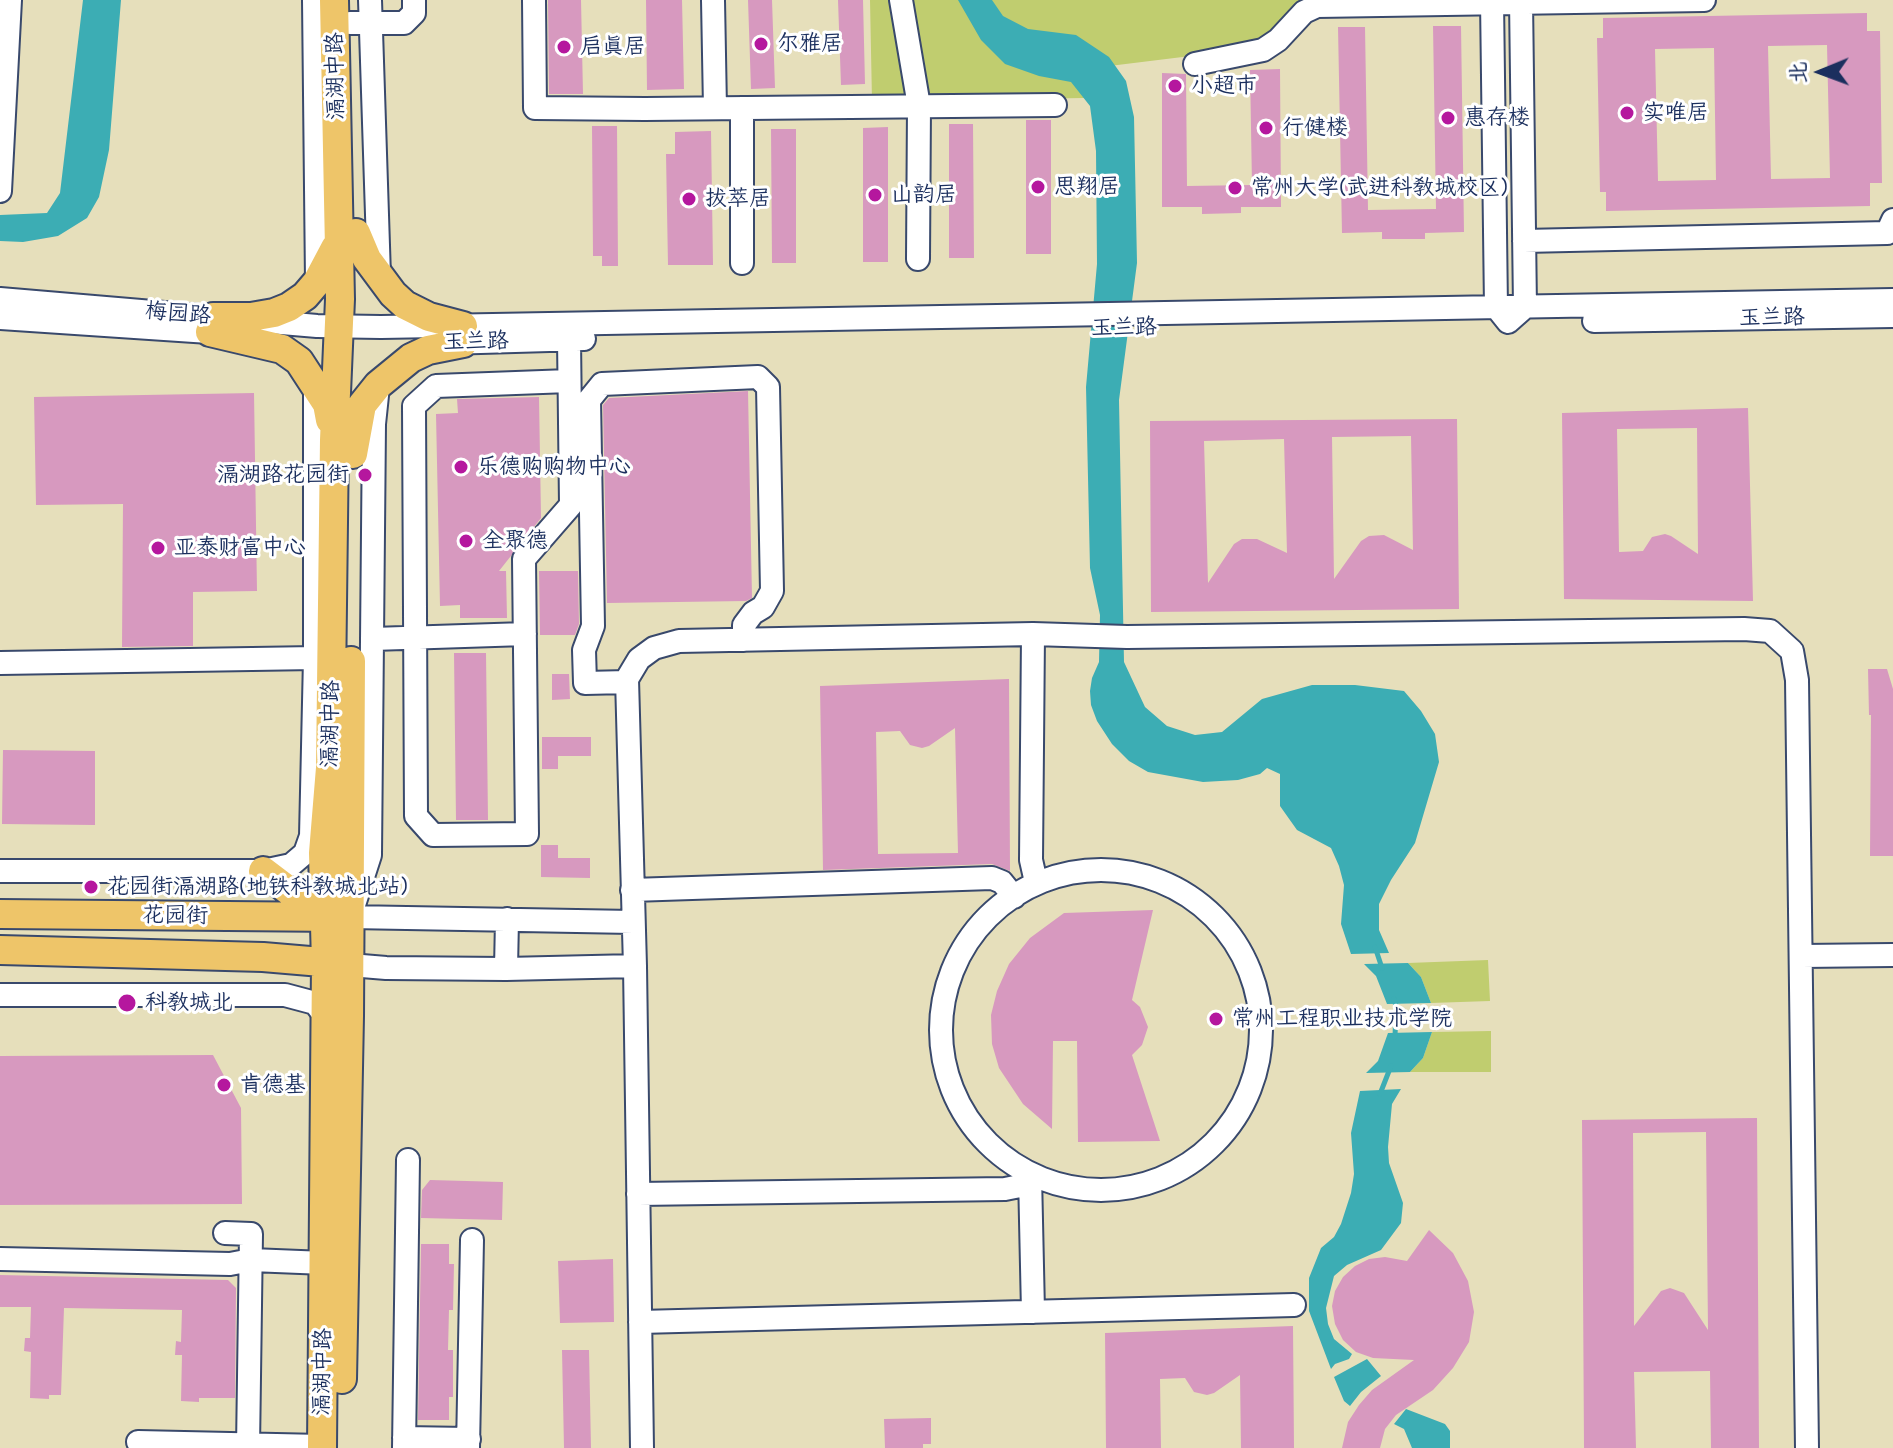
<!DOCTYPE html>
<meta charset="utf-8">
<style>
body{margin:0}
#map{position:relative;width:1893px;height:1448px;overflow:hidden;background:#e6dfbb;font-family:"Patrick Hand","LXGW WenKai TC",sans-serif}
canvas{display:block}
.north{position:absolute;left:1781px;top:32px;width:80px;height:80px;-webkit-text-stroke:6px #fff;paint-order:stroke;rotate:269deg;font-size:22px;font-weight:700;line-height:32px;text-align:center;color:#1b2f5e}
.north::after{content:'';display:block;margin:auto;width:28px;height:36px;background:#1b2f5e;clip-path:polygon(50% 0,100% 100%,50% 72%,0 100%)}
</style>
<div id="map">
<canvas width="1893" height="1448"></canvas>
<div class="north">北</div>
</div>
<script>
const context = document.querySelector('canvas').getContext('2d');
context.lineJoin = 'round';
function paint(path, color) { context.fillStyle = color; context.fill(path, 'evenodd'); }
const toPath = rows => new Path2D(rows.map(r => 'M' + r).join(''));
function stroke(path, color, width, dash) { context.strokeStyle = color; context.lineWidth = width; context.lineCap = dash ? 'butt' : 'round'; context.setLineDash(dash || []); context.stroke(path); }
function write(font, color, halo, rows, align = 'center') {
  context.font = font + ' "Patrick Hand","LXGW WenKai TC",sans-serif'; context.lineWidth = 6; context.setLineDash([]); context.textBaseline = 'middle'; context.strokeStyle = halo; context.fillStyle = color; for (const [text, x, y, turn = 0] of rows) {
    context.save(); context.translate(x, y); context.rotate((+turn || 0) * Math.PI / 180); context.textAlign = isNaN(turn) ? turn : align; if (halo) context.strokeText(text, 0, 0); context.fillText(text, 0, 0); context.restore();
  }
}
paint(toPath([
 [870,0,1305,0,1268,38,1215,53,1085,69,1085,98,872,101],
 [1488,960,1490,1001,1431,1003,1421,977,1408,963],
 [1491,1031,1491,1072,1410,1072,1423,1058,1432,1032]
]), '#c0cd6f');
paint(toPath([
 [83,0,121,0,109,150,99,197,87,218,58,236,23,242,0,241,0,215,47,213,60,193],
 [958,0,992,0,1003,16,1028,29,1076,35,1109,57,1126,81,1134,117,1137,263,1119,400,1124,662,1145,707,1167,726,1195,735,1222,732,1262,699,1312,685,1355,685,1404,691,1421,711,1435,734,1439,762,1415,843,1391,880,1379,904,1379,930,1389,953,1351,954,1341,924,1344,885,1339,866,1331,848,1297,830,1280,806,1280,774,1267,768,1260,774,1238,780,1203,782,1148,772,1129,761,1112,744,1097,721,1091,705,1090,691,1092,678,1099,662,1100,615,1090,568,1086,387,1097,264,1096,151,1090,106,1071,82,1039,76,1005,64,981,40],
 [1408,963,1421,977,1431,1003,1387,1004,1376,976,1364,964],
 [1432,1032,1423,1058,1410,1072,1366,1073,1378,1061,1388,1033],
 [1401,1089,1392,1104,1388,1147,1389,1163,1403,1203,1401,1223,1381,1250,1347,1265,1334,1276,1326,1308,1328,1324,1334,1339,1352,1354,1349,1359,1335,1364,1331,1369,1309,1311,1309,1278,1321,1248,1334,1237,1341,1224,1351,1193,1354,1174,1351,1133,1360,1091],
 [1367,1359,1381,1376,1361,1392,1350,1406,1344,1401,1334,1377],
 [1406,1409,1445,1424,1450,1431,1450,1448,1412,1448,1404,1429,1394,1424]
]), '#3cadb4');
stroke(toPath([
 [1375,947,1382,968],
 [1394,999,1396,1006,1395,1037],
 [1380,1094,1391,1066]
]), '#3cadb4', 5);
paint(toPath([
 [548,0,581,0,583,94,549,94],
 [646,0,682,0,684,89,647,90],
 [748,0,772,0,775,88,751,89],
 [838,0,863,0,865,84,841,85],
 [1867,13,1867,31,1880,31,1882,183,1870,183,1870,206,1606,211,1606,192,1600,192,1597,38,1603,38,1603,18],
 [1827,45,1830,178,1771,179,1768,46],
 [1714,48,1716,180,1658,181,1655,49],
 [1433,26,1461,26,1464,232,1425,233,1425,239,1382,239,1382,232,1342,233,1338,27,1365,27,1368,210,1436,209],
 [1280,69,1281,207,1241,207,1241,213,1202,214,1202,207,1162,207,1162,73,1186,74,1187,186,1252,185,1250,70],
 [1026,120,1051,120,1051,254,1026,254],
 [949,124,973,124,974,258,949,258],
 [592,126,617,126,618,266,602,266,602,256,593,256],
 [888,127,888,262,863,262,863,128],
 [771,129,796,129,796,263,772,263],
 [711,131,713,265,668,265,666,154,675,154,675,132],
 [748,391,752,598,746,601,607,603,603,405,609,398],
 [254,393,257,591,193,592,193,646,122,647,123,504,36,505,34,397],
 [539,397,541,518,499,571,506,571,507,618,460,618,460,605,440,606,436,414,458,413,457,399],
 [1748,408,1753,601,1564,599,1562,413],
 [1697,428,1698,554,1671,536,1665,534,1652,537,1643,551,1619,552,1617,429],
 [1457,419,1459,609,1151,612,1150,421],
 [1411,436,1413,550,1384,535,1369,536,1361,541,1334,579,1332,437],
 [1284,439,1287,553,1257,539,1242,539,1234,544,1208,583,1204,441],
 [539,571,578,571,579,624,575,635,540,635],
 [454,653,486,653,488,820,456,820],
 [1868,669,1887,669,1893,689,1893,856,1870,856,1871,715,1869,715],
 [552,674,569,674,570,699,552,700],
 [1009,679,1010,871,992,864,823,870,820,686],
 [955,728,958,853,878,854,876,732,900,731,910,745,922,748,929,746],
 [542,737,591,737,591,756,558,756,558,769,542,769],
 [3,750,95,751,95,825,2,824],
 [541,845,558,845,558,858,590,858,590,878,541,877],
 [1153,910,1132,1000,1140,1007,1148,1027,1142,1045,1132,1055,1160,1141,1078,1142,1077,1041,1053,1041,1052,1129,1023,1104,999,1068,992,1044,991,1015,997,991,1009,964,1030,938,1064,913],
 [213,1055,241,1108,242,1204,0,1205,0,1056],
 [1757,1118,1759,1448,1711,1448,1710,1371,1634,1372,1636,1448,1584,1448,1582,1120],
 [1706,1132,1708,1330,1684,1293,1670,1288,1661,1291,1634,1326,1633,1133],
 [430,1180,503,1182,502,1220,421,1218,422,1190],
 [1429,1230,1453,1253,1468,1281,1474,1312,1469,1342,1453,1368,1433,1390,1396,1415,1385,1429,1380,1448,1342,1448,1348,1422,1359,1405,1372,1390,1414,1360,1373,1358,1356,1352,1343,1340,1335,1324,1332,1306,1335,1291,1343,1277,1355,1266,1369,1259,1385,1257,1407,1261],
 [421,1244,449,1244,449,1264,454,1264,453,1310,449,1310,448,1350,453,1350,453,1397,449,1397,449,1420,418,1420],
 [613,1259,614,1322,560,1323,558,1261],
 [0,1275,228,1280,236,1288,235,1398,199,1398,199,1402,181,1401,182,1355,175,1355,176,1341,181,1342,182,1310,64,1308,61,1395,49,1395,49,1399,30,1398,31,1352,24,1351,25,1338,30,1338,31,1307,0,1307],
 [1293,1326,1294,1448,1241,1448,1240,1375,1214,1393,1207,1395,1194,1392,1185,1378,1160,1379,1161,1448,1106,1448,1105,1333],
 [562,1350,589,1350,591,1448,564,1448],
 [931,1418,931,1444,923,1444,923,1448,885,1448,884,1419]
]), '#d799bf');
const minor = toPath([
 [314,0,317,282],
 [370,0,379,276],
 [534,0,535,108,645,109,1055,105],
 [713,0,715,108],
 [901,0,919,106,918,259],
 [1492,0,1496,307,1508,322,1525,307,1521,0],
 [350,23,404,23,414,13,414,0],
 [1195,64,1263,50,1278,40,1304,12,1317,6,1704,0],
 [0,191,10,0],
 [1524,241,1887,233,1893,220],
 [742,263,742,108],
 [0,299,317,326,381,327,1893,300],
 [0,318,224,333],
 [1594,321,1893,316],
 [569,339,571,505,524,559,527,834,433,835,416,816,414,406,436,386,569,381],
 [446,343,584,339],
 [378,386,374,424,370,855,350,917,633,922],
 [1033,634,1031,860,1036,882],
 [373,639,525,634],
 [0,663,315,658],
 [627,682,585,683,584,650,593,626,589,400,602,384,758,377,768,387,772,591,763,607,753,613,744,625,744,640],
 '941 1030a160 160 0 1 1 320 0a160 160 0 1 1-320 0Z',
 [0,871,263,871,291,865,305,853,311,836,315,658,315,392],
 [632,890,992,878,1002,882,1014,897],
 [1802,956,1893,955],
 [350,965,386,968,506,969,635,966],
 [506,969,507,919],
 [0,995,285,995,315,1003,325,1016],
 [1030,1175,1033,1312],
 [638,1194,1005,1189,1020,1186,1030,1175],
 [225,1233,251,1234,248,1448],
 [0,1259,230,1264,251,1260,325,1263],
 [640,1322,1294,1305],
 [404,1438,469,1439],
 [138,1442,322,1446],
 [404,1448,408,1160],
 [468,1448,472,1240],
 [642,1448,635,966,627,679,639,659,654,648,679,641,1033,634,1127,637,1744,629,1770,631,1792,651,1797,680,1807,1448]
]);
const major = toPath([
 [356,233,367,259,393,294,405,305,429,317,463,326],
 [213,317,251,317,274,313,289,307,305,296,317,282,335,248],
 [210,332,282,349,299,361,327,404,330,420],
 [353,454,362,405,378,385,411,358,428,350,463,343],
 [263,871,325,918],
 [0,914,341,917],
 [0,950,263,957,345,964],
 [342,1379,349,1016,351,661],
 [322,1448,326,962,323,853,330,768,334,440,340,299,334,0]
]);
stroke(minor, '#39496c', 26);
stroke(major, '#39496c', 32);
stroke(minor, '#fff', 22);
stroke(major, '#eec569', 28);
for (const [x, y, r, color] of [
 [761,44,8,"#b5179e"],
 [564,47,8,"#b5179e"],
 [1175,86,8,"#b5179e"],
 [1627,113,8,"#b5179e"],
 [1448,118,8,"#b5179e"],
 [1266,128,8,"#b5179e"],
 [1038,187,8,"#b5179e"],
 [1235,188,8,"#b5179e"],
 [875,195,8,"#b5179e"],
 [689,199,8,"#b5179e"],
 [461,467,8,"#b5179e"],
 [365,475,8,"#b5179e"],
 [466,541,8,"#b5179e"],
 [158,548,8,"#b5179e"],
 [91,887,8,"#b5179e"],
 [127,1003,10,"#b5179e"],
 [1216,1019,8,"#b5179e"],
 [224,1085,8,"#b5179e"]
]) { const dot = new Path2D(); dot.arc(x, y, r, 0, 2 * Math.PI); context.fillStyle = color; context.fill(dot); stroke(dot, '#fff', 3); }
write('22px', '#1b2f5e', '#fff', [
 ["尔雅居",777,44],
 ["启真居",580,47],
 ["小超市",1191,86],
 ["实唯居",1643,113],
 ["惠存楼",1464,118],
 ["行健楼",1282,128],
 ["思翔居",1054,187],
 ["常州大学(武进科教城校区)",1251,188],
 ["山韵居",891,195],
 ["拔萃居",705,199],
 ["乐德购购物中心",477,467],
 ["滆湖路花园街",349,475,"right"],
 ["全聚德",482,541],
 ["亚泰财富中心",174,548],
 ["花园街滆湖路(地铁科教城北站)",107,887],
 ["科教城北",145,1003],
 ["常州工程职业技术学院",1232,1019],
 ["肯德基",240,1085]
], 'left');
write('22px', '#1b2f5e', '#fff', [
 ["滆湖中路",336,76,-91],
 ["梅园路",178,314,5],
 ["玉兰路",1772,318,-1],
 ["玉兰路",1124,328,-1],
 ["玉兰路",476,342,-1],
 ["滆湖中路",331,724,-89],
 ["花园街",175,916,1],
 ["滆湖中路",323,1372,-89]
]);
</script>
